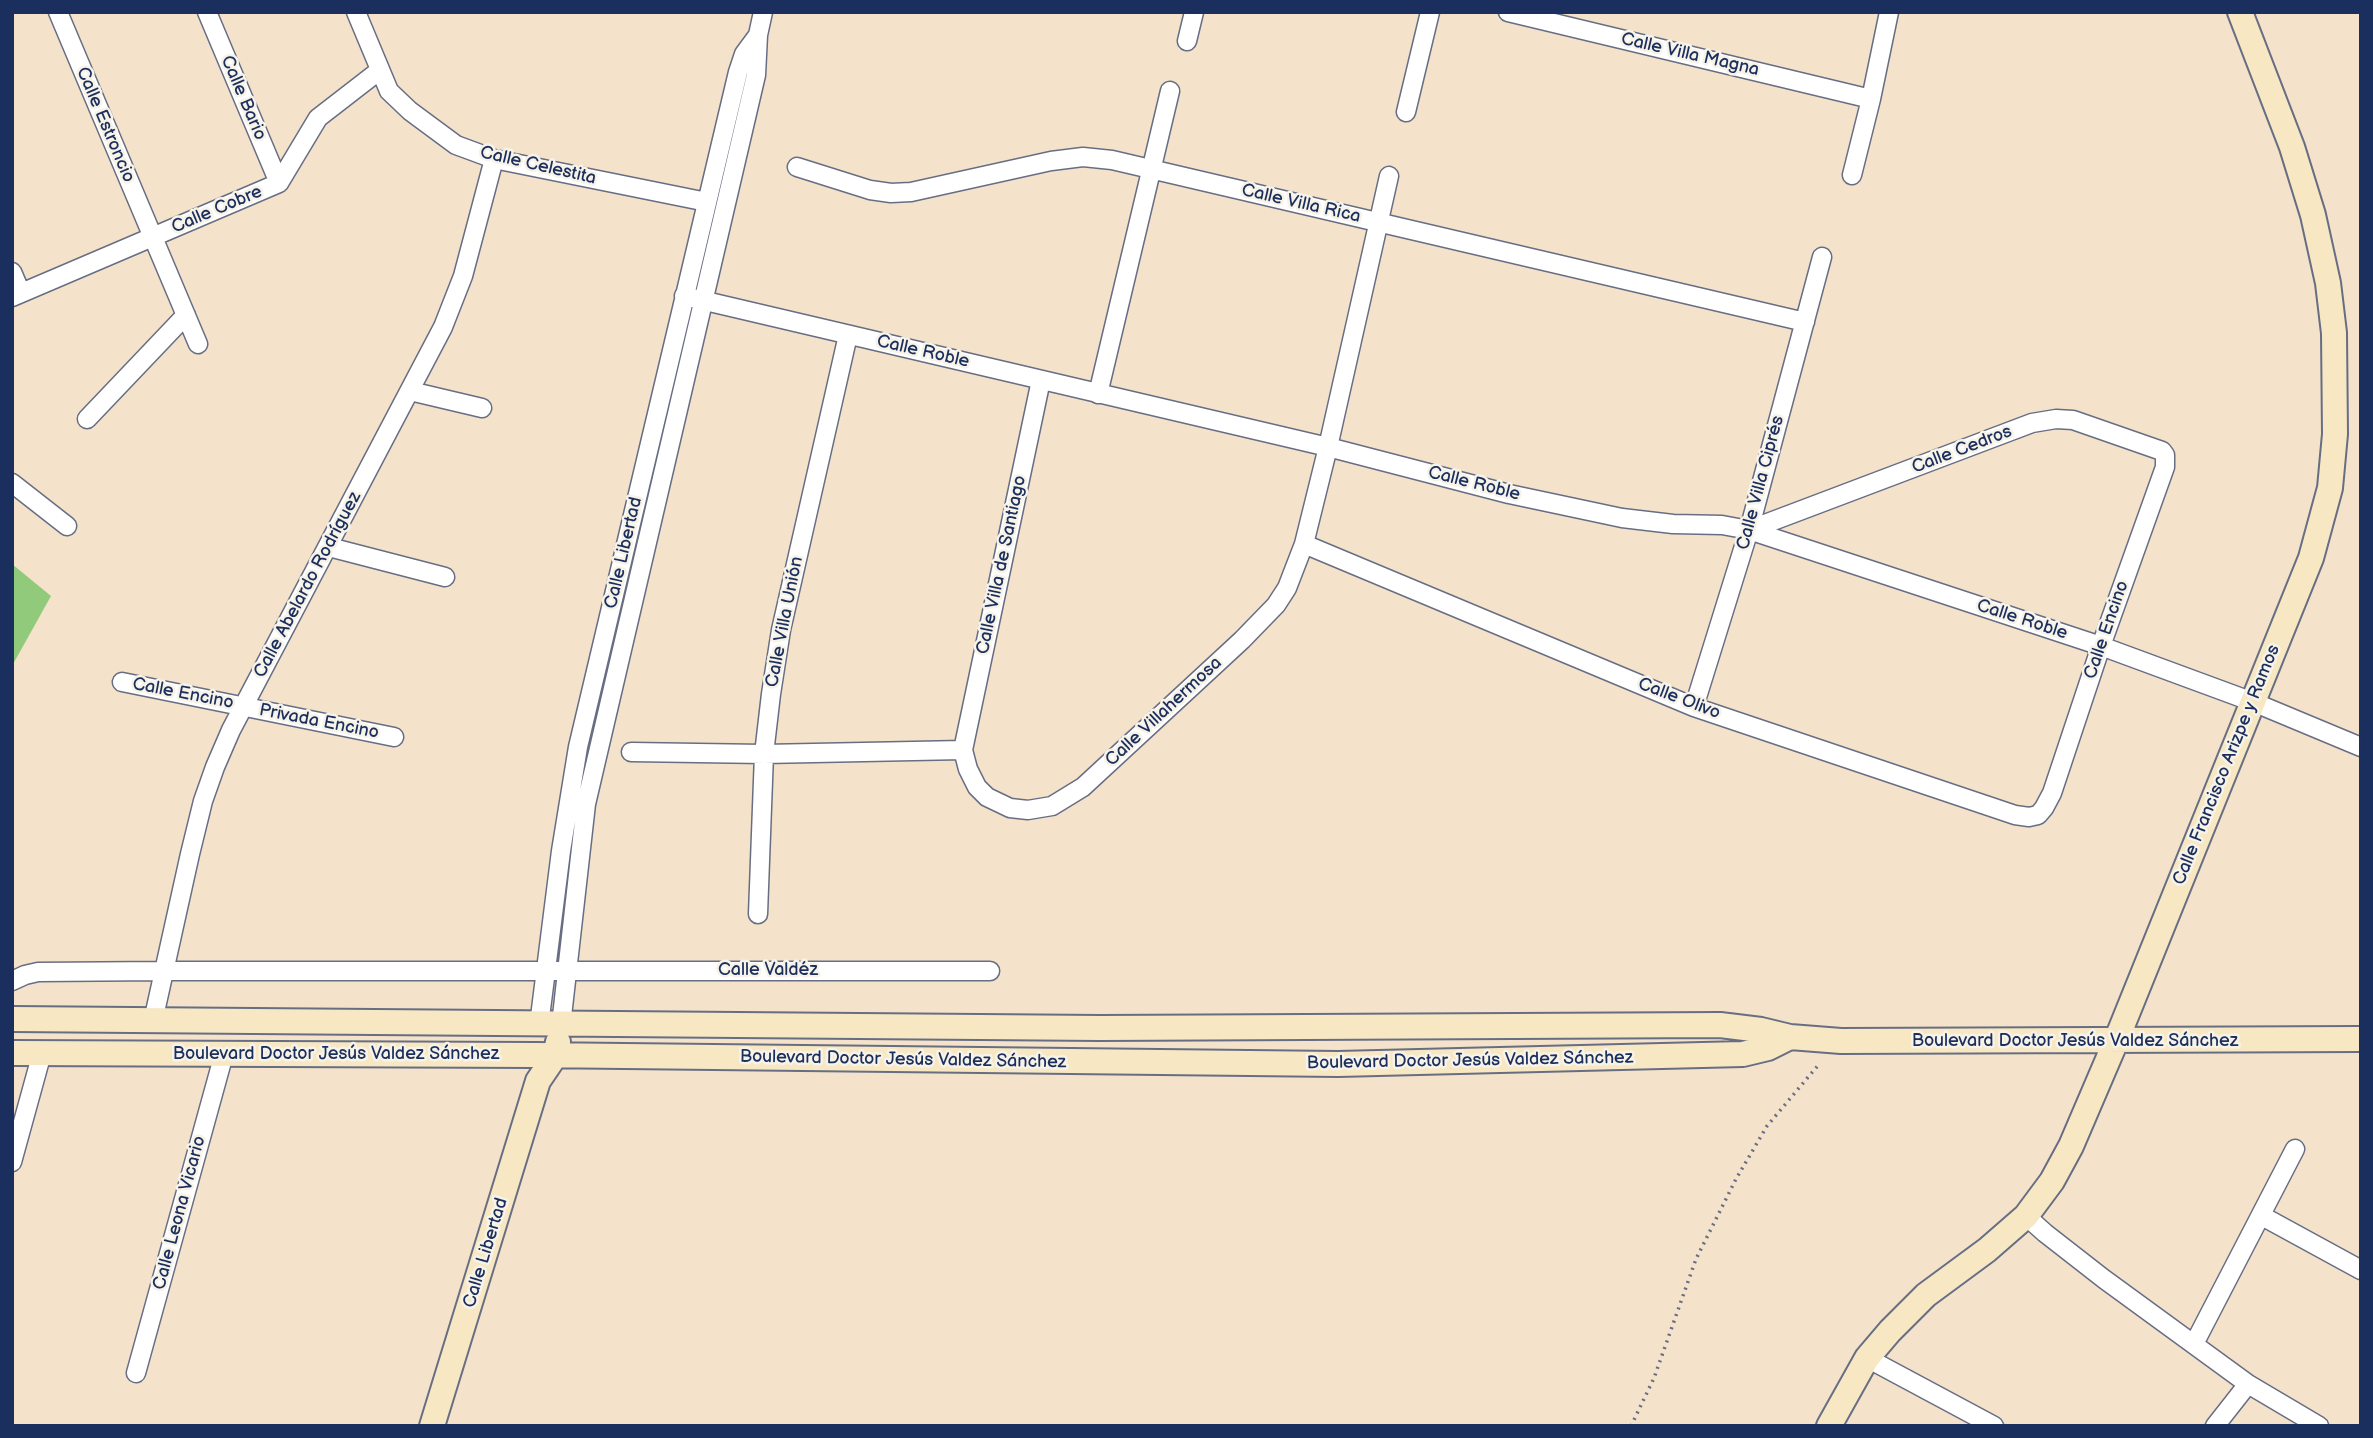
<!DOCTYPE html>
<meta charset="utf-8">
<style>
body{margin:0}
#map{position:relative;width:2373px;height:1438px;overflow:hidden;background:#f4e3ca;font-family:"Balsamiq Sans",sans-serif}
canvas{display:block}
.frame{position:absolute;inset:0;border:14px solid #1b2f5e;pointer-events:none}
</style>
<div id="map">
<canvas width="2373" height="1438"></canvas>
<div class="frame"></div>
</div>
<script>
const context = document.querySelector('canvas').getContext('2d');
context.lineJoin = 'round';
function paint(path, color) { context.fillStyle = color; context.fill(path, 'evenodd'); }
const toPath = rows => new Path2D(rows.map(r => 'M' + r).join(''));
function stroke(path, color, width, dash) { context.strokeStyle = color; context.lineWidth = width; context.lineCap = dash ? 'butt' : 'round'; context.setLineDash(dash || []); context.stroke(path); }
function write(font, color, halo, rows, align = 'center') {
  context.font = font + ' "Balsamiq Sans",sans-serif'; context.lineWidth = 5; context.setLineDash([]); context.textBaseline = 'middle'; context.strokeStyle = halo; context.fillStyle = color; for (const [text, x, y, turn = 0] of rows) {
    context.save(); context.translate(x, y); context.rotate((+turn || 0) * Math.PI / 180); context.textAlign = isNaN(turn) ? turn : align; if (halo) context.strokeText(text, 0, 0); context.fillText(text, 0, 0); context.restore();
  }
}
paint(toPath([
 [12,564,51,596,12,666]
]), '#92ca7c');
const street = toPath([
 [58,12,198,344],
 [207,12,279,183],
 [356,12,389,91,410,111,456,145,494,159,707,202],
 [1508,12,1871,99],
 [1187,41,1194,12],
 [1406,112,1430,12],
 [797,167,870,190,891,193,911,192,1051,161,1083,157,1112,160,1805,322],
 [1852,175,1871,99,1889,12],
 [12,272,21,293],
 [684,296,1328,447,1509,494,1622,518,1673,524,1722,525,1749,530,2101,646,2253,702,2361,747],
 [12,297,279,183,318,118,380,70],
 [1041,380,963,750,968,769,977,787,987,797,1010,808,1028,810,1052,806,1083,787,1242,640,1276,605,1287,588,1304,544,1328,447,1389,176],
 [410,391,482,408],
 [1098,394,1170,91],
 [87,419,186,315],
 [12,483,67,526],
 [1304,544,1694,707,2015,815,2029,817,2038,815,2044,808,2052,793,2101,646,2165,467,2165,455,2162,451,2073,420,2056,419,2032,423,1749,530],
 [329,547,445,577],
 [122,682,394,737],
 [1694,707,1749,530,1822,257],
 [631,752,764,754,963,750],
 [758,914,764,754,771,694,781,630,848,335],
 [12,981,25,975,38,972,163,971,990,971],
 [153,1021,190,854,203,801,215,767,231,730,443,327,463,276,494,159],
 [539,1025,561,851,578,747,738,72,744,54,758,35],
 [561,1025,586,804,756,75,758,35,763,12],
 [12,1162,42,1053],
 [2026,1216,2045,1233,2104,1279,2248,1384,2319,1426],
 [2262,1216,2361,1270],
 [2194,1344,2295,1149],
 [1867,1358,1994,1426],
 [136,1373,224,1054],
 [2215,1426,2248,1384]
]);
const secondary = toPath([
 [12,1019,1100,1028,1720,1025,1761,1030,1790,1037,1841,1041,2361,1039],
 [12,1053,535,1055,1338,1064,1743,1054,1768,1048,1790,1037],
 [432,1426,538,1081,555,1056,558,1042],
 [1829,1426,1867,1358,1890,1331,1926,1295,1987,1250,2026,1216,2052,1181,2071,1146,2116,1041,2311,558,2330,488,2335,434,2334,333,2328,283,2313,215,2292,147,2240,12]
]);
stroke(street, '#676e84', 21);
stroke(secondary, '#676e84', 28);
stroke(toPath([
 [1631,1426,1654,1378,1696,1259,1736,1179,1767,1126,1820,1063]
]), '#676e84', 3.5, [2, 5]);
stroke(street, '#fff', 18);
stroke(secondary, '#f7e8c3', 24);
write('18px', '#1b2f5e', '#f7f3e8', [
 ["Calle Villa Magna",1690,55,13],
 ["Calle Bario",243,98,67],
 ["Calle Estroncio",105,125,67],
 ["Calle Celestita",538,166,13],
 ["Calle Villa Rica",1301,204,13],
 ["Calle Cobre",217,210,-23],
 ["Calle Roble",923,352,13],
 ["Calle Cedros",1962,450,-21],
 ["Calle Villa Ciprés",1761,483,-75],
 ["Calle Roble",1474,484,14],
 ["Calle Libertad",624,553,-77],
 ["Calle Villa de Santiago",1002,565,-78],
 ["Calle Abelardo Rodríguez",308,585,-62],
 ["Calle Roble",2022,620,18],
 ["Calle Villa Unión",785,622,-79],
 ["Calle Encino",2107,630,-71],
 ["Calle Encino",183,694,11],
 ["Calle Olivo",1679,699,21],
 ["Calle Villahermosa",1164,712,-43],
 ["Privada Encino",319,722,11],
 ["Calle Francisco Arizpe y Ramos",2227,765,-68],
 ["Calle Valdéz",768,970],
 ["Boulevard Doctor Jesús Valdez Sánchez",2075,1041],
 ["Boulevard Doctor Jesús Valdez Sánchez",336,1054],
 ["Boulevard Doctor Jesús Valdez Sánchez",903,1060,1],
 ["Boulevard Doctor Jesús Valdez Sánchez",1470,1061,-1],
 ["Calle Leona Vicario",180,1213,-75],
 ["Calle Libertad",486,1253,-73]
]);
</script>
